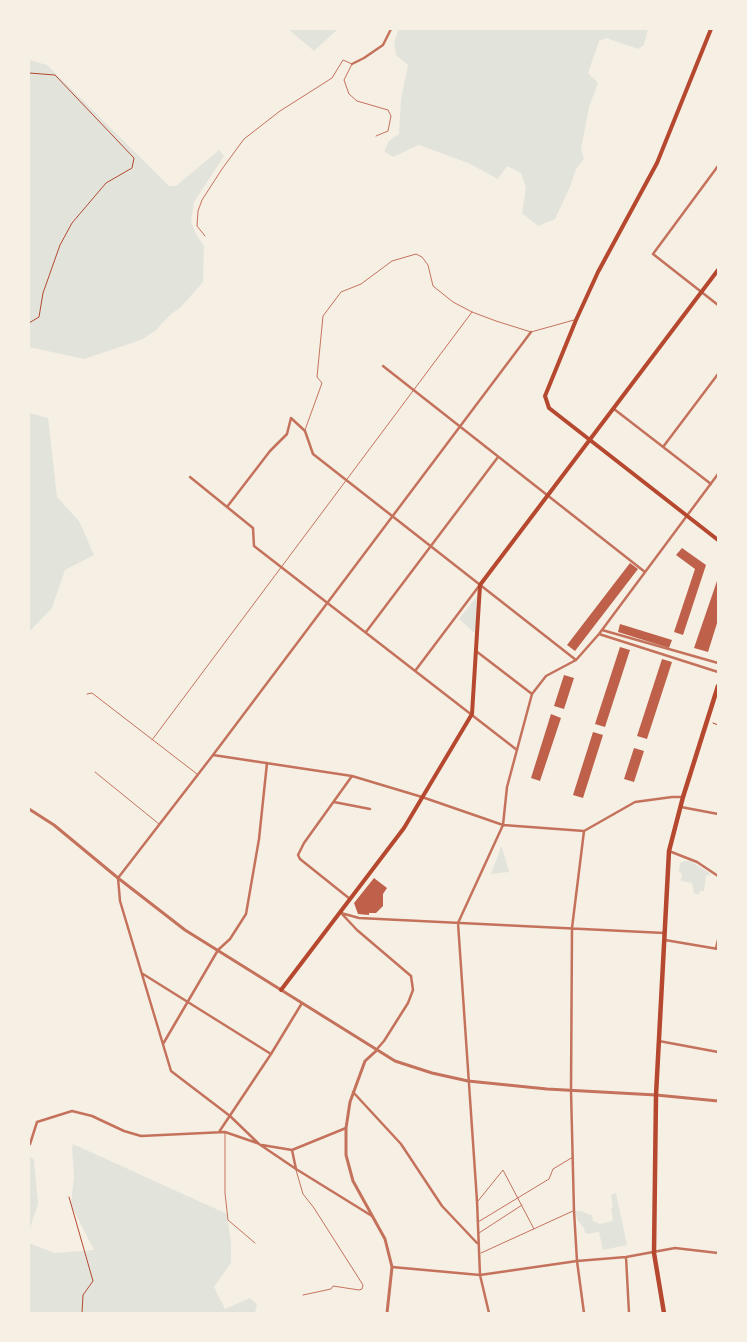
<!DOCTYPE html>
<style>
body{margin:0}
#map{position:relative;width:747px;height:1342px;overflow:hidden;background:#f6efe4;font-family:"Archivo Narrow",sans-serif}
canvas{display:block}
.frame{position:absolute;inset:0;border:30px solid #f6efe4;pointer-events:none}
</style>
<div id="map">
<canvas width="747" height="1342"></canvas>
<div class="frame"></div>
</div>
<script>
const context = document.querySelector('canvas').getContext('2d');
context.lineJoin = 'round';
function paint(path, color) { context.fillStyle = color; context.fill(path, 'evenodd'); }
const toPath = rows => new Path2D(rows.map(r => 'M' + r).join(''));
function stroke(path, color, width, dash) { context.strokeStyle = color; context.lineWidth = width; context.lineCap = dash ? 'butt' : 'round'; context.setLineDash(dash || []); context.stroke(path); }
paint(toPath([
 [288,29,338,29,314,51],
 [399,29,648,29,644,45,638,49,606,38,599,41,588,73,598,83,589,107,581,149,584,159,576,169,570,187,555,219,538,226,522,213,526,188,521,173,507,166,498,179,468,163,419,145,393,157,384,151,389,141,399,134,401,99,408,65,396,55,394,42],
 [29,60,47,65,169,186,176,186,219,150,224,156,194,202,191,222,196,234,204,246,203,282,181,307,170,315,155,331,141,340,84,359,29,347],
 [29,413,48,418,57,497,79,521,94,555,65,570,52,608,29,632],
 [481,591,478,636,459,619],
 [501,847,502,847,509,872,491,874],
 [685,861,690,861,711,874,710,875,706,875,704,891,700,891,698,895,694,893,692,883,681,881,682,874,679,872,680,863],
 [73,1144,227,1214,231,1243,231,1263,214,1287,225,1309,250,1298,257,1304,255,1313,29,1313,29,1243,55,1253,94,1250,71,1205,74,1176,72,1148],
 [29,1155,34,1160,38,1204,29,1231],
 [616,1193,627,1245,603,1250,599,1232,586,1234,583,1227,578,1221,575,1211,582,1211,587,1214,592,1215,593,1221,600,1224,613,1221,611,1208,613,1207,611,1195]
]), '#e2e4dc');
paint(toPath([
 [682,548,706,565,683,635,674,632,695,569,676,555],
 [630,563,638,569,575,651,567,645],
 [718,578,718,620,708,652,694,648],
 [620,624,672,640,669,648,618,632],
 [620,647,630,650,605,727,595,724],
 [662,659,672,662,647,739,637,736],
 [564,675,574,678,564,709,554,706],
 [551,714,561,718,540,781,531,778],
 [593,732,603,735,583,798,573,795],
 [634,748,644,751,634,782,624,779],
 [374,878,387,888,383,894,383,906,376,913,369,913,369,915,358,914,354,903]
]), '#bf614a');
stroke(toPath([
 [29,73,55,75,134,158,132,168,106,183,72,223,60,245,43,293,39,317,29,323],
 [713,723,718,725],
 [69,1197,93,1281,83,1295,82,1313]
]), '#b5482f', 1);
stroke(toPath([
 [205,236,197,226,198,211,202,200,222,169,244,139,280,111,332,78,343,60,352,64,344,80,349,94,357,101,388,110,391,116,388,131,376,136],
 [305,430,322,383,317,377,323,316,341,292,361,284,392,261,416,254,422,257,428,265,433,286,453,302,472,312,496,321,531,332,574,320],
 [87,694,92,693,197,774],
 [152,740,472,312],
 [95,772,159,824],
 [225,1133,225,1193,228,1220,255,1243],
 [296,1170,303,1194,314,1208,363,1285,362,1289,359,1290,333,1286,331,1289,303,1295],
 [478,1201,503,1170,534,1229],
 [478,1222,549,1179,553,1169,573,1157],
 [479,1233,522,1205],
 [481,1253,573,1211]
]), '#c5725c', 1);
stroke(toPath([
 [352,64,364,58,383,45,391,29],
 [718,166,653,254,718,305],
 [383,366,645,572],
 [614,409,711,484],
 [291,418,305,431,313,454,576,660],
 [663,447,718,374],
 [190,477,253,528,254,546,517,750],
 [227,507,270,451,287,434,291,418],
 [602,630,718,663],
 [366,632,498,457],
 [599,634,718,672],
 [476,651,532,694],
 [415,671,479,586],
 [213,755,352,776,422,797,503,825,584,831,635,802,672,797,683,797],
 [334,802,370,809],
 [681,807,718,814],
 [669,851,697,862,718,876],
 [350,899,300,859,298,855,304,843,352,776],
 [341,913,359,918,664,933],
 [342,914,357,930,411,976,413,990,408,1003,384,1041,377,1049],
 [665,940,718,949],
 [716,948,718,940],
 [143,974,271,1054],
 [659,1041,718,1052],
 [163,1044,218,950,230,939,246,914,259,839,267,763],
 [353,1092,401,1144,442,1206,477,1243],
 [219,1132,271,1054,302,1003],
 [30,1144,37,1122,72,1111,92,1116,124,1131,141,1136,225,1132,257,1143],
 [262,1145,292,1150,346,1128],
 [292,1150,296,1169],
 [372,1216,296,1169,259,1144,230,1116,171,1071,120,901,118,878,213,755,531,332],
 [626,1257,629,1313],
 [392,1267,480,1275,577,1261,626,1257,675,1248,718,1253],
 [489,1313,480,1275,477,1201,458,923,503,825,507,787,532,694,546,676,576,660,599,634,718,474],
 [584,1313,577,1261,574,1211,571,1091,572,928,584,831]
]), '#c5725c', 2.5);
stroke(toPath([
 [29,809,54,825,118,878,185,930,395,1061,432,1073,468,1081,547,1089,656,1095,718,1101],
 [376,1051,365,1061,350,1102,346,1128,346,1155,353,1181,385,1239,392,1267,387,1313]
]), '#c5725c', 3);
stroke(toPath([
 [711,29,657,163,598,272,576,320,545,396,549,408,718,540],
 [281,990,404,828,472,714,480,585,718,270]
]), '#b5482f', 4);
stroke(toPath([
 [664,1313,654,1253,656,1095,669,851,683,797,718,686]
]), '#b5482f', 4.5);
</script>
